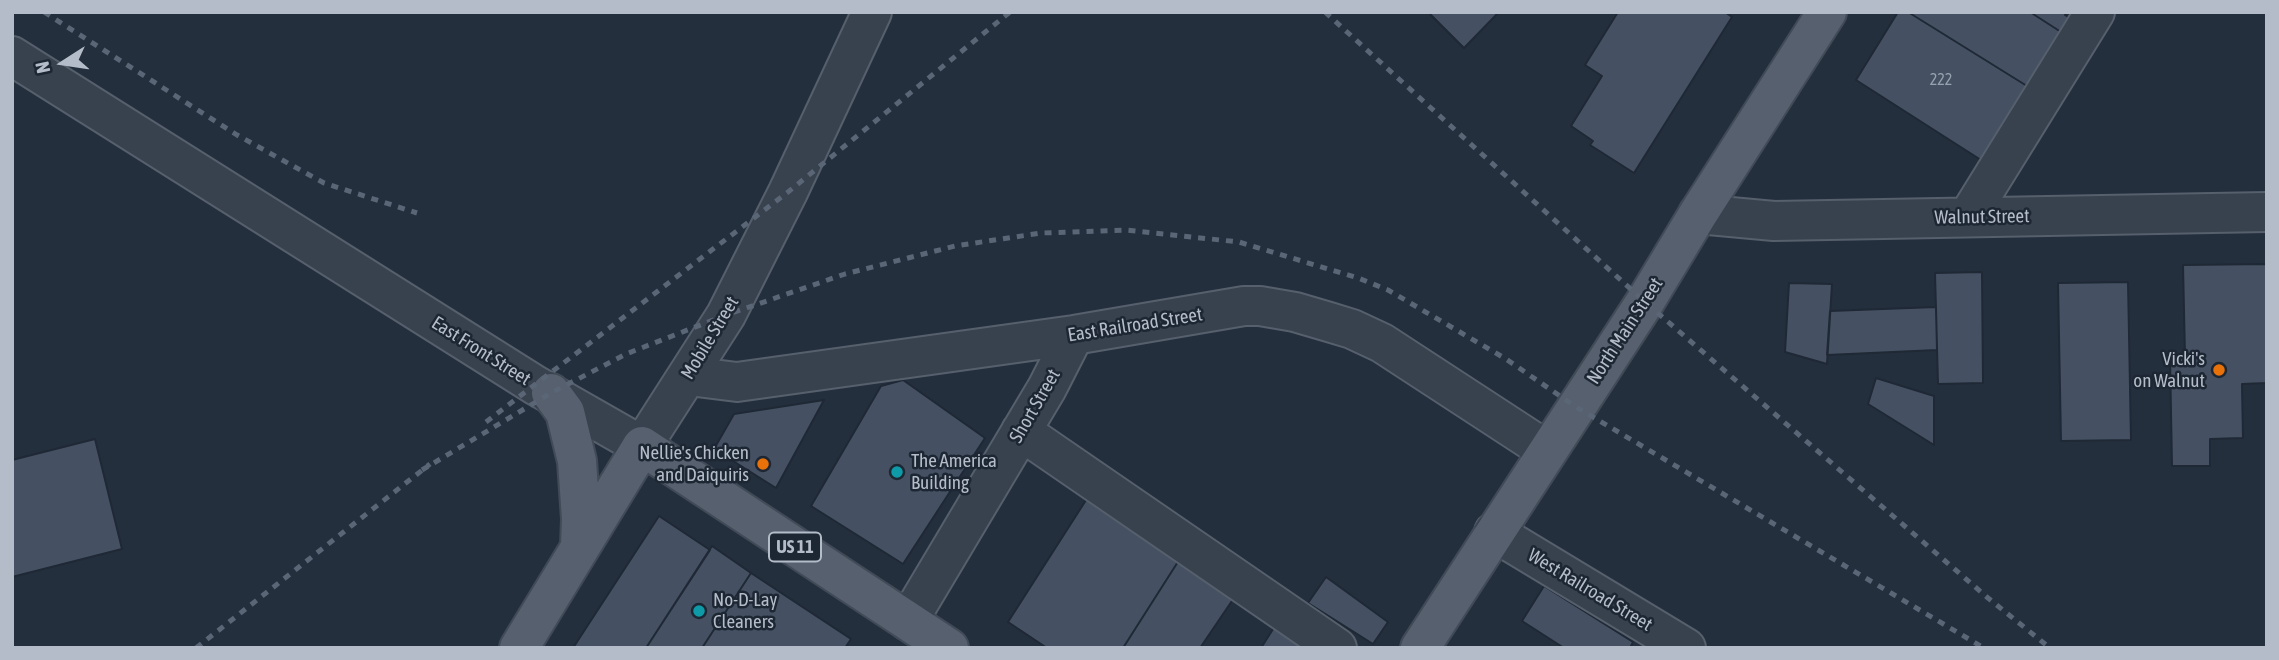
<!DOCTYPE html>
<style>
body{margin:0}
#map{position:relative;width:2279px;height:660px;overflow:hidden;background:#242f3e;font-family:"Asap Condensed",sans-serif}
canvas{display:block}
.frame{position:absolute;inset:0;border:14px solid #b4bcc9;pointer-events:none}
.north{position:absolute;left:28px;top:28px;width:70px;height:70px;-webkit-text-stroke:5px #1d2633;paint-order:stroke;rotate:258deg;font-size:19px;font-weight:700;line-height:28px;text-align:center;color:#b4bcc9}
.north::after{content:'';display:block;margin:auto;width:24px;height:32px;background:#b4bcc9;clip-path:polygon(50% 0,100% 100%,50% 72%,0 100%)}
</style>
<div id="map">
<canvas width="2279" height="660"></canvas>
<div class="frame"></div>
<div class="north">N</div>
</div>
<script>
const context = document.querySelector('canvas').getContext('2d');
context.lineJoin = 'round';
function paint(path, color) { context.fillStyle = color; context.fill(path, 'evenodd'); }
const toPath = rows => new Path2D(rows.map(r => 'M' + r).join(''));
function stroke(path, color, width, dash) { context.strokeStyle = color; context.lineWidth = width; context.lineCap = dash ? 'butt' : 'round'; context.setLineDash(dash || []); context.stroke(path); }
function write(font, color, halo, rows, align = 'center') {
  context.font = font + ' "Asap Condensed",sans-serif'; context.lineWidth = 5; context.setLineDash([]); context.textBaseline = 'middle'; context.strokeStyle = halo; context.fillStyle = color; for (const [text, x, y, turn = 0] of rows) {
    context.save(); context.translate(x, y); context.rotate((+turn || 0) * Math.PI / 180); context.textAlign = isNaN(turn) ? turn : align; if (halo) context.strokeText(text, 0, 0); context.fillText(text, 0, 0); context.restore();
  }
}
const building = toPath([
 [1428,12,1499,12,1464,48,1428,12],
 [1618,12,1725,12,1732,17,1634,173,1590,145,1593,141,1571,126,1602,76,1585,65,1618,12],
 [1898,12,1908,12,2027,86,1981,160,1856,80,1898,12],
 [1908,12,2030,12,2061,32,2027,86,1908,12],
 [2030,12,2067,12,2065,15,2073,20,2061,32,2030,12],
 [2267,264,2267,383,2242,384,2243,438,2210,439,2210,466,2172,466,2170,357,2185,357,2183,265,2267,264],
 [1982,272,1983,383,1938,384,1935,273,1982,272],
 [2128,282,2131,440,2061,441,2058,283,2128,282],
 [1789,283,1832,284,1827,364,1785,352,1789,283],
 [1936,307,1937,350,1827,355,1830,311,1936,307],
 [1876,378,1934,396,1934,445,1868,404,1876,378],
 [903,380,985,438,903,564,811,506,881,386,903,380],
 [824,400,776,488,714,449,734,414,824,400],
 [95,439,122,549,12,577,12,460,95,439],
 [1088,497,1181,557,1123,648,1047,648,1008,622,1088,497],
 [659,516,710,550,646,648,573,648,659,516],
 [712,546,751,573,702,648,646,648,712,546],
 [1181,557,1238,592,1200,648,1123,648,1181,557],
 [751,573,851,639,845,648,702,648,751,573],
 [1326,577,1388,622,1373,644,1308,603,1326,577],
 [1544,586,1633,642,1630,648,1564,648,1522,621,1544,586],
 [1275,626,1307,648,1261,648,1275,626]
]);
paint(building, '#455162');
stroke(building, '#1f2835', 2);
const minor = toPath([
 [12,56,535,385,642,446,726,315,788,192,872,12],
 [1698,214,1774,221,2267,212],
 [1968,217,2095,12],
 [689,376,737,382,1074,335,1244,306,1260,306,1295,312,1329,322,1352,329,1382,343,1546,450],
 [1021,431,1337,648],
 [1494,532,1686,648],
 [908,621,1047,388,1074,335]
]);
const major = toPath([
 [551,393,565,412,577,461,581,519,580,546],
 [519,648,642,446,949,648],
 [1420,648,1645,302,1698,214,1827,12]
]);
stroke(minor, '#565f6c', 42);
stroke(major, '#414a57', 42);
stroke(minor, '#38414e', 38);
stroke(major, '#56606e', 38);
stroke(toPath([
 [44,12,237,135,324,183,417,213],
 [1325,12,1645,302,1988,598,2050,648],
 [486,422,788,192,1010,12],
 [422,470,551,393,626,354,726,315,845,274,955,246,1041,233,1126,230,1239,242,1358,278,1388,290,1506,359,1576,407,1984,648],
 [196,648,430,464]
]), '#5a6575', 5, [7, 7]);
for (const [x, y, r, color] of [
 [2219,370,7,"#e8710a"],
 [763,464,7,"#e8710a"],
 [897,472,7,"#0f9aa8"],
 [699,611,7,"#0f9aa8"]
]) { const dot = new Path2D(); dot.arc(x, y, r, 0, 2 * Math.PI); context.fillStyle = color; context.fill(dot); stroke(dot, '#1d2633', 2.5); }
write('16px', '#98a1af', null, [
 ["222",1941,80]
]);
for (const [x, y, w] of [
 [795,547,52]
]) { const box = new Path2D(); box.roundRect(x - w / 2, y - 14.5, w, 29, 5); context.fillStyle = '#1d2633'; context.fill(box); stroke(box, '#b4bcc9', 2); }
write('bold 18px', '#b4bcc9', null, [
 ["US 11",795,547]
]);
write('19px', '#b4bcc9', '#1d2633', [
 ["Walnut Street",1982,217,-1],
 ["East Railroad Street",1135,325,-9],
 ["North Main Street",1625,331,-57],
 ["Mobile Street",710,338,-59],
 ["East Front Street",481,351,32],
 ["Short Street",1035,406,-60],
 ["West Railroad Street",1590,590,31]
]);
write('19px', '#b4bcc9', '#1d2633', [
 ["Vicki's",2205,359],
 ["on Walnut",2205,381],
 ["Nellie's Chicken",749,453],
 ["and Daiquiris",749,475],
 ["The America",911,461,"left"],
 ["Building",911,483,"left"],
 ["No-D-Lay",713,600,"left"],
 ["Cleaners",713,622,"left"]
], 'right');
</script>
